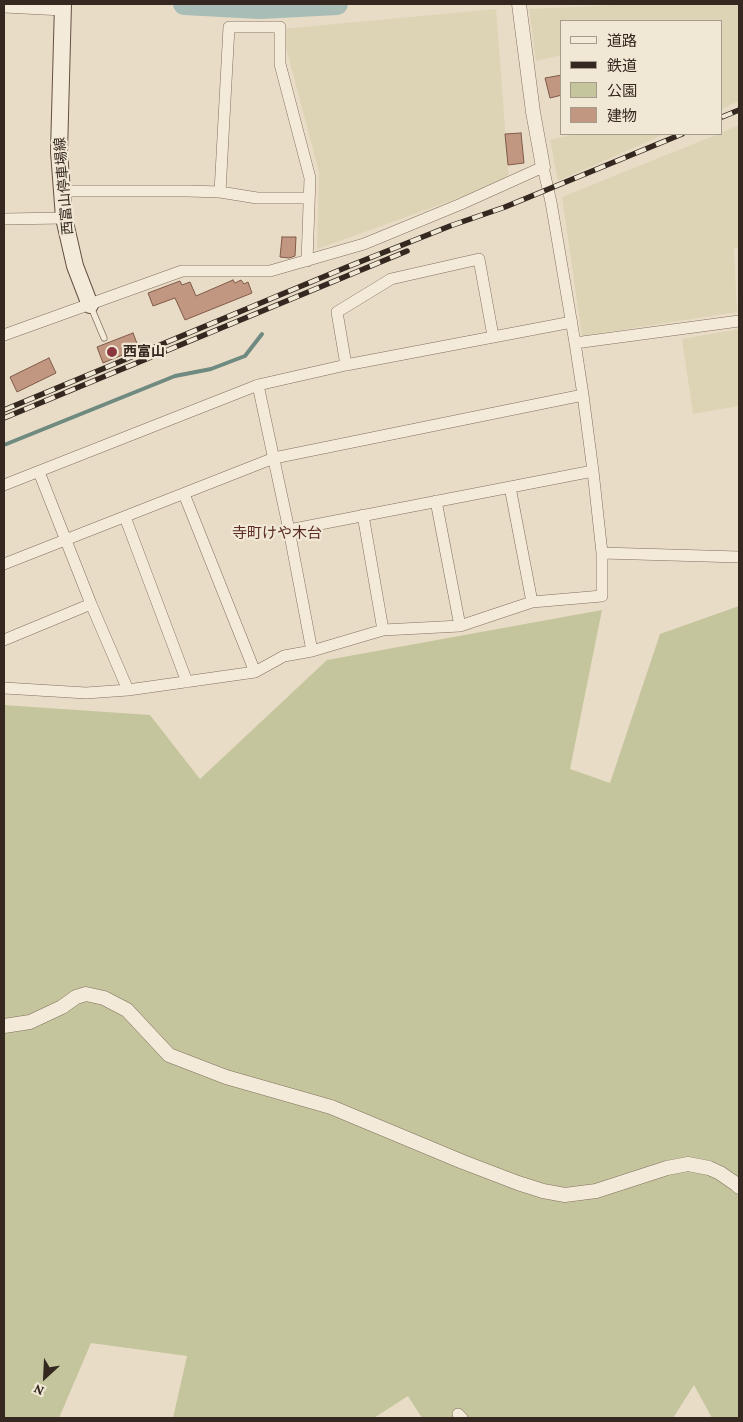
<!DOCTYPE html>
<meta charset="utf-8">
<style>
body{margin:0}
#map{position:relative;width:743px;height:1422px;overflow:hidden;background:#e9dcc7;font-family:"Crimson Pro","Noto Sans JP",serif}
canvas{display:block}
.frame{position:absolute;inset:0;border:5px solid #342820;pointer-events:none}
.legend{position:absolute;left:560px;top:20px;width:162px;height:115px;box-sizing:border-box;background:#f1e7d5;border:1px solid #a59b8d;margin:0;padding:6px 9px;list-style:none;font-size:15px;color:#342820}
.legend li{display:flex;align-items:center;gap:10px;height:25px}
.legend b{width:25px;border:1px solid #a59b8d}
.north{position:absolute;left:20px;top:1352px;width:50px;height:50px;-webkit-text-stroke:4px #f1e7d5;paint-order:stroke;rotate:205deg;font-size:14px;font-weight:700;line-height:20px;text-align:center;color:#342820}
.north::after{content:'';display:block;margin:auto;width:18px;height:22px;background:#342820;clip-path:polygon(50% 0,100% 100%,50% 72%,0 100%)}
</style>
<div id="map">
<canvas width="743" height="1422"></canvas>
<div class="frame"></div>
<ul class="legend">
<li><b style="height:6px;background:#f4ead9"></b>道路</li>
<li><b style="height:6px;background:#342820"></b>鉄道</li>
<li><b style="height:14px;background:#c4c59c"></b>公園</li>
<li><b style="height:14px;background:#c29781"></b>建物</li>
</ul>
<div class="north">N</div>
</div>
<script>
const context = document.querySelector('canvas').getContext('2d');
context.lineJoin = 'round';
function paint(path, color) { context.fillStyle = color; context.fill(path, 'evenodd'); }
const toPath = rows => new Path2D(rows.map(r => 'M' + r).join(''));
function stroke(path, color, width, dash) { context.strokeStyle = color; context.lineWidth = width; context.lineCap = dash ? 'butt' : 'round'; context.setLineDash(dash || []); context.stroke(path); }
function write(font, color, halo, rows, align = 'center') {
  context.font = font + ' "Crimson Pro","Noto Sans JP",serif'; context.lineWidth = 4.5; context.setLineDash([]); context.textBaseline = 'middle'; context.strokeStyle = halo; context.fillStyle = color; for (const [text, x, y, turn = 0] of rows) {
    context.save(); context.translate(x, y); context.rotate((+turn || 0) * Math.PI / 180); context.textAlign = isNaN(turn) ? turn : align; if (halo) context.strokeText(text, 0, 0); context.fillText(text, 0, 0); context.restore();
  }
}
paint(toPath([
 [641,4,739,4,739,101,722,109,722,21,562,21,562,55,536,61,529,9],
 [496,9,509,180,317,249,319,172,281,29],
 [739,125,739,247,734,248,737,312,582,336,562,197,718,134,722,134,722,132],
 [575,134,665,134,558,181,550,140],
 [739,329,739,406,693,414,682,339]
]), '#ddd4b5');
paint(toPath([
 [739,606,739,1418,712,1418,694,1385,673,1418,422,1418,408,1396,374,1418,173,1418,187,1356,91,1343,59,1418,4,1418,4,705,150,715,200,779,327,660,602,610,570,769,610,783,660,634]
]), '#c4c59c');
stroke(toPath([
 [4,445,175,376,211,369,245,356,262,334]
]), '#6f8a81', 4);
stroke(toPath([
 [184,4,260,8,337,4]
]), '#a7bdb5', 22);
const building = toPath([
 [562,75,562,95,550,98,545,78,562,75],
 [521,133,524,163,508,165,505,134,521,133],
 [282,237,296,237,295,256,289,258,280,257,282,237],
 [233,280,235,283,241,280,244,284,248,282,252,293,185,320,175,298,153,306,148,293,180,281,182,285,190,282,196,296,233,280],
 [133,333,138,346,131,349,132,351,103,363,97,347,133,333],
 [49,358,56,373,17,392,10,377,49,358]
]);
paint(building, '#c29781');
stroke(building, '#7e5947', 1);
const service = toPath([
 [91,307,104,338]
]);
const minor = toPath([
 [4,7,63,10],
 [62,191,188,191,220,192,257,198,309,198],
 [220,192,229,27,280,27,280,64,310,178,307,261],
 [4,219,64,218],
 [4,335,182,271,270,271,364,244,461,204,543,167,551,202,575,343,583,395,593,471,602,553,602,596,532,602,460,626,383,630,312,651,284,656,255,672,128,690,86,693,4,688],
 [575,343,739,321],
 [346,365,337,312,391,279,479,259,493,336],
 [258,385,289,530,312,651],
 [39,472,91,604,128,690],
 [4,485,258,385,346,365,572,322],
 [510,487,532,602],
 [184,494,255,672],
 [436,501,460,626],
 [363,515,383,630],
 [125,517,187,682],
 [289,530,593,471],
 [602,553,739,557],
 [4,564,274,458,583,395],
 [4,640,91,604],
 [458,1414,462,1418]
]);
const tertiary = toPath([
 [519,4,533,112,543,167],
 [4,1026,30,1022,62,1007,76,997,86,994,104,998,127,1010,169,1055,226,1077,331,1107,463,1162,518,1183,543,1191,565,1195,596,1191,667,1168,688,1164,709,1168,720,1173,736,1184,739,1187]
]);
const secondary = toPath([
 [63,4,59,152,62,191,64,218,75,266,90,305]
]);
stroke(service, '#826e5e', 7);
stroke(minor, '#826e5e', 12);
stroke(tertiary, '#826e5e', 15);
stroke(secondary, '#645041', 18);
stroke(service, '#f4ead9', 5.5);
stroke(minor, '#f4ead9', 11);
stroke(tertiary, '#f4ead9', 14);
stroke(secondary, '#f4ead9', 16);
const rail = toPath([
 [722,117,739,110],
 [4,410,347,267,450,226,505,207,682,134],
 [4,418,407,251]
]);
stroke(rail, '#342820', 5.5);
stroke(rail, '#f1e7d5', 4, [11]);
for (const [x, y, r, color] of [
 [112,352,6,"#89363d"]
]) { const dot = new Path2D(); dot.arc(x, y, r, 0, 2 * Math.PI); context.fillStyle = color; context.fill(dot); stroke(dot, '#f1e7d5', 2); }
write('14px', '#342820', '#f1e7d5', [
 ["西富山停車場線",64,186,-95]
]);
write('bold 14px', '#342820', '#f1e7d5', [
 ["西富山",123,352]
], 'left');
write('15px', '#5b2c25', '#f1e7d5', [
 ["寺町けや木台",277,533]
]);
</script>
